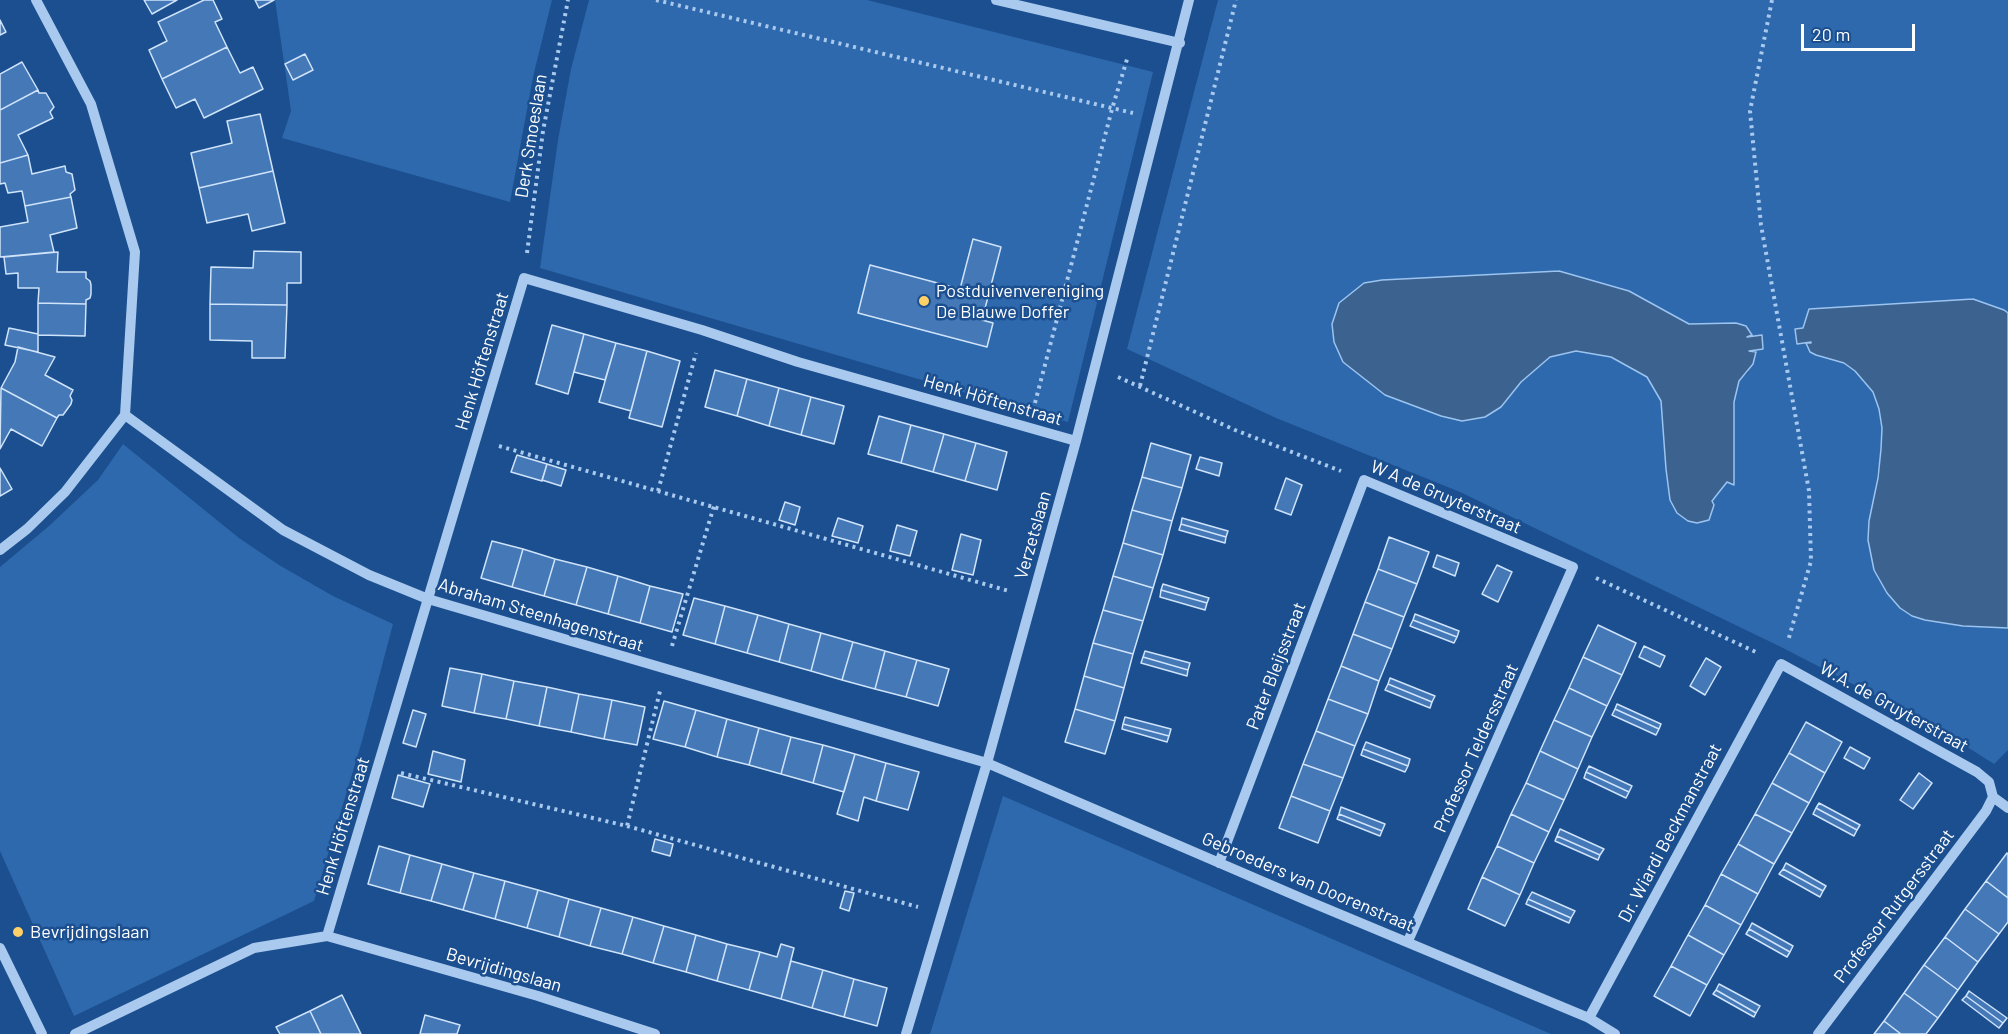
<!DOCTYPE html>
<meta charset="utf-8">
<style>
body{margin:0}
#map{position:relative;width:2008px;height:1034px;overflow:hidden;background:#1b4f8f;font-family:Barlow,sans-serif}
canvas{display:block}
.scale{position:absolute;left:1801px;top:24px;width:114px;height:27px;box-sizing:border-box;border:3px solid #fff;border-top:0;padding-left:8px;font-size:18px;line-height:21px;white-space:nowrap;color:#fff;-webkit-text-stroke:4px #1b4f8f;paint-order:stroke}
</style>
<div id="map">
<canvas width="2008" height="1034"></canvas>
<div class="scale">20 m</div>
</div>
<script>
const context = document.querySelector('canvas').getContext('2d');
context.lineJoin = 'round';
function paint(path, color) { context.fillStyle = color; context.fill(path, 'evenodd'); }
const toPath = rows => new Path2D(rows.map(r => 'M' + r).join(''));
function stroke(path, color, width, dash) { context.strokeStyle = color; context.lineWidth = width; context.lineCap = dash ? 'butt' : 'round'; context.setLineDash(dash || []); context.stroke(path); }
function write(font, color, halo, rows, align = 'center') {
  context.font = font + ' Barlow,sans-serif'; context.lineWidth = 5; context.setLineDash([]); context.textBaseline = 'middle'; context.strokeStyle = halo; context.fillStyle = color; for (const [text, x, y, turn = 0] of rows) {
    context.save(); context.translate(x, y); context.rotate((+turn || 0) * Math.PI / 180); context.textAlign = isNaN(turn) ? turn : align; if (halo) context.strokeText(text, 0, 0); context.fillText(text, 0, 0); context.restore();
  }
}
paint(toPath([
 [275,0,552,0,533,77,510,202,282,138,291,111],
 [589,0,867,0,1153,72,1068,422,1017,408,540,268,558,140,571,69],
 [1218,0,2008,0,2008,313,2004,310,1973,299,1810,309,1803,325,1804,328,1808,326,1809,328,1795,330,1811,342,1811,343,1806,343,1816,355,1844,363,1855,371,1873,392,1879,409,1882,428,1881,449,1868,540,1874,570,1887,593,1900,608,1912,616,1925,620,1963,626,2008,628,2008,750,1994,764,1934,726,1781,647,1460,492,1276,418,1127,349],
 [1559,271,1629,291,1689,324,1736,323,1746,326,1752,334,1747,337,1763,348,1749,351,1756,352,1748,373,1739,381,1734,402,1734,484,1727,482,1712,501,1670,500,1666,469,1661,401,1647,377,1611,357,1576,351,1550,357,1521,382,1501,408,1364,283,1382,280],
 [123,444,239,538,279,565,333,596,393,624,362,741,314,901,74,1016,0,851,0,567,49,526,98,480],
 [1003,796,1551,1034,930,1034]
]), '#2e69ad');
const water = toPath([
 [1559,271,1629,291,1689,324,1736,323,1746,326,1752,335,1747,337,1762,335,1763,349,1749,351,1756,352,1753,364,1739,381,1734,402,1734,485,1727,482,1712,501,1714,505,1709,520,1697,523,1688,521,1677,513,1670,500,1666,469,1661,401,1647,377,1611,357,1576,351,1550,357,1521,382,1501,407,1485,417,1462,421,1441,416,1385,395,1343,362,1334,342,1332,324,1339,303,1364,283,1382,280,1559,271],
 [1973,299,2004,310,2008,313,2008,628,1963,626,1925,620,1912,616,1900,608,1887,593,1874,570,1868,540,1869,521,1878,478,1881,449,1882,428,1879,409,1873,392,1855,371,1844,363,1816,355,1810,352,1806,343,1811,343,1811,342,1797,344,1795,329,1803,328,1809,309,1973,299]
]);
paint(water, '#3c6290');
stroke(water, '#9cc4f0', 1.5);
const building = toPath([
 [144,0,177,0,152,14,144,0],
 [204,0,213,0,222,19,215,22,227,47,162,79,149,50,167,41,158,22,204,0],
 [255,0,274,0,259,8,255,0],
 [0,20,6,32,0,35,0,20],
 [227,47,240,73,253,67,263,89,204,118,195,99,176,108,162,79,227,47],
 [305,54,313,70,293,80,285,64,305,54],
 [22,62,38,90,0,110,0,74,22,62],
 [38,90,39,93,46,93,54,107,50,112,53,118,18,135,28,155,0,163,0,110,38,90],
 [260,114,273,171,199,188,191,153,232,143,227,121,260,114],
 [28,155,32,174,65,166,66,172,72,174,75,190,70,194,71,197,25,206,22,191,8,193,5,183,0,184,0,163,28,155],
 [273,171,285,223,252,231,248,214,207,223,199,188,273,171],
 [71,197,77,228,50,235,54,252,0,257,0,227,28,222,25,206,71,197],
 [973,239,1001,247,982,320,993,323,987,347,858,313,870,265,960,289,973,239],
 [254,251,301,252,301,283,287,283,287,305,210,304,211,267,253,268,254,251],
 [58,252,57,272,86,272,86,278,90,281,91,285,91,294,90,298,86,300,86,304,38,303,39,288,18,288,18,273,6,274,4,257,58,252],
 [38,303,86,304,85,336,38,335,38,303],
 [210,304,287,305,285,358,252,358,252,341,210,340,210,304],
 [552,325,584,334,568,394,536,384,552,325],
 [9,328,38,334,38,352,5,345,9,328],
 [584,334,616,343,605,380,574,372,584,334],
 [616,343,647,351,631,411,599,402,616,343],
 [18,347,55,357,45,375,73,390,70,396,72,400,71,404,63,415,59,415,57,418,1,388,15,362,18,347],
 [647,351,680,361,662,427,629,418,647,351],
 [715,370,747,379,737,416,705,407,715,370],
 [747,379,779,388,769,426,737,416,747,379],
 [1,388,57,418,42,446,11,429,0,449,1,388],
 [779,388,811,397,801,435,769,426,779,388],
 [811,397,844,406,834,444,801,435,811,397],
 [879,416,911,425,901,463,868,454,879,416],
 [911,425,944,434,933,472,901,463,911,425],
 [944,434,976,443,965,481,933,472,944,434],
 [976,443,1007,452,997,490,965,481,976,443],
 [1151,443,1191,455,1182,488,1142,477,1151,443],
 [517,455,547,464,542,481,511,472,517,455],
 [1200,457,1222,463,1219,476,1196,469,1200,457],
 [547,464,566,470,561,486,542,480,547,464],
 [0,468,12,489,0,496,0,468],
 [1142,477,1182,488,1172,521,1132,510,1142,477],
 [1286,478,1302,485,1291,515,1275,509,1286,478],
 [785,502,800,507,795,525,779,520,785,502],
 [1132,510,1172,521,1163,555,1123,543,1132,510],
 [838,518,863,526,858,543,832,536,838,518],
 [1182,518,1228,531,1226,537,1181,524,1182,518],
 [1181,524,1226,537,1225,543,1179,530,1181,524],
 [897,525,917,531,910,556,890,551,897,525],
 [961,534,981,540,973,575,952,570,961,534],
 [1389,537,1429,552,1417,584,1378,569,1389,537],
 [492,541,523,549,512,587,481,578,492,541],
 [1123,543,1163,555,1153,588,1113,576,1123,543],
 [523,549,555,559,544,596,512,587,523,549],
 [1437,555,1459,563,1455,576,1433,567,1437,555],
 [555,559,587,567,576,605,544,596,555,559],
 [1497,565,1512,572,1498,602,1482,594,1497,565],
 [587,567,618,576,608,614,576,605,587,567],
 [1378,569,1417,584,1404,617,1365,602,1378,569],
 [618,576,650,586,640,623,608,614,618,576],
 [1113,576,1153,588,1143,621,1103,610,1113,576],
 [1163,584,1209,598,1207,603,1161,590,1163,584],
 [650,586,683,594,672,632,640,623,650,586],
 [1161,590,1207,603,1205,610,1160,597,1161,590],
 [694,598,725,606,715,644,683,635,694,598],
 [1365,602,1404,617,1392,649,1353,634,1365,602],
 [725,606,758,615,747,653,715,644,725,606],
 [1103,610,1143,621,1133,654,1093,643,1103,610],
 [1415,614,1459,631,1457,637,1413,620,1415,614],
 [758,615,789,624,779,662,747,653,758,615],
 [1413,620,1457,637,1454,643,1410,626,1413,620],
 [789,624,821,633,811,671,779,662,789,624],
 [1598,625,1636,643,1622,675,1583,657,1598,625],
 [821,633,853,642,842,680,811,671,821,633],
 [1353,634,1392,649,1379,681,1341,666,1353,634],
 [853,642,885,651,875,689,842,680,853,642],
 [1093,643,1133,654,1124,688,1084,676,1093,643],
 [1644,646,1665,656,1660,667,1639,657,1644,646],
 [885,651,917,660,906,697,875,689,885,651],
 [1145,651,1190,663,1188,670,1143,657,1145,651],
 [1143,657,1188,670,1187,676,1141,663,1143,657],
 [1583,657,1622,675,1607,706,1569,688,1583,657],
 [1706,658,1721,667,1705,695,1690,686,1706,658],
 [917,660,949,669,938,706,906,697,917,660],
 [1341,666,1379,681,1368,714,1328,699,1341,666],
 [450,668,482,674,474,713,442,706,450,668],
 [482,674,514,681,506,719,474,713,482,674],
 [1084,676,1124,688,1115,721,1075,709,1084,676],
 [1390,678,1435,696,1432,702,1388,684,1390,678],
 [514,681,547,687,539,726,506,719,514,681],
 [1388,684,1432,702,1430,708,1385,690,1388,684],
 [547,687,579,694,571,732,539,726,547,687],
 [1569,688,1607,706,1592,737,1554,720,1569,688],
 [579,694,612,700,604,739,571,732,579,694],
 [1328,699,1368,714,1355,746,1316,731,1328,699],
 [612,700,645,707,637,745,604,739,612,700],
 [664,701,696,710,685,747,653,739,664,701],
 [1617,704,1661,724,1659,729,1615,709,1617,704],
 [1075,709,1115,721,1105,754,1065,742,1075,709],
 [1615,709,1659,729,1656,735,1612,715,1615,709],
 [413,710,426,714,416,747,403,743,413,710],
 [696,710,727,719,717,757,685,747,696,710],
 [1125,717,1171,729,1169,736,1123,724,1125,717],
 [727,719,759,728,749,765,717,757,727,719],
 [1554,720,1592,737,1578,769,1540,751,1554,720],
 [1806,722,1842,742,1825,773,1789,753,1806,722],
 [1123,724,1169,736,1167,742,1122,729,1123,724],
 [759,728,791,737,781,774,749,765,759,728],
 [1316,731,1355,746,1343,778,1303,764,1316,731],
 [791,737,823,745,813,783,781,774,791,737],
 [1366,742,1410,759,1408,766,1363,749,1366,742],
 [823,745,855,754,844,792,813,783,823,745],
 [1850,747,1870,758,1864,769,1844,758,1850,747],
 [1363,749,1408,766,1405,772,1361,755,1363,749],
 [433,751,465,760,461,782,428,774,433,751],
 [1540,751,1578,769,1564,800,1526,783,1540,751],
 [1789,753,1825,773,1809,803,1772,783,1789,753],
 [855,754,886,763,876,801,864,797,858,821,837,814,855,754],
 [886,763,919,772,908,810,876,801,886,763],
 [1303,764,1343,778,1330,811,1291,796,1303,764],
 [1589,766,1632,786,1629,792,1586,772,1589,766],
 [1586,772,1629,792,1626,798,1584,778,1586,772],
 [1919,773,1932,783,1913,809,1900,800,1919,773],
 [398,775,430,784,423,807,392,798,398,775],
 [1526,783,1564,800,1549,832,1511,814,1526,783],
 [1772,783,1809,803,1792,833,1755,814,1772,783],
 [1291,796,1330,811,1318,843,1279,828,1291,796],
 [1819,803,1860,825,1857,830,1816,808,1819,803],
 [1341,807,1385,824,1382,831,1339,814,1341,807],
 [1816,808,1857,830,1854,836,1813,814,1816,808],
 [1339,814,1382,831,1380,836,1337,819,1339,814],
 [1511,814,1549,832,1534,863,1497,846,1511,814],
 [1755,814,1792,833,1774,864,1738,844,1755,814],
 [1560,829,1604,849,1600,855,1557,836,1560,829],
 [1557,836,1600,855,1598,860,1555,841,1557,836],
 [655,839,673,844,670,856,652,851,655,839],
 [1738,844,1774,864,1758,894,1721,874,1738,844],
 [379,846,410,855,400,893,368,884,379,846],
 [1497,846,1534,863,1520,895,1482,877,1497,846],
 [2007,853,2008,854,2008,898,1986,881,2007,853],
 [410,855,442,864,431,901,400,893,410,855],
 [1786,863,1826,886,1823,891,1783,869,1786,863],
 [442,864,474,873,463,910,431,901,442,864],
 [1783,869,1823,891,1820,897,1779,874,1783,869],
 [474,873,505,881,495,919,463,910,474,873],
 [1721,874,1758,894,1741,925,1705,905,1721,874],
 [1482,877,1520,895,1505,926,1468,909,1482,877],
 [505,881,538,890,527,928,495,919,505,881],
 [1986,881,2008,898,2008,922,1999,934,1965,909,1986,881],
 [538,890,569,899,559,937,527,928,538,890],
 [845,891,854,893,849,911,840,908,845,891],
 [1532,892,1575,911,1571,918,1528,899,1532,892],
 [569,899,601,908,590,946,559,937,569,899],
 [1528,899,1571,918,1569,923,1526,904,1528,899],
 [1705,905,1741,925,1724,955,1688,935,1705,905],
 [601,908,633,917,622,954,590,946,601,908],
 [1965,909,1999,934,1978,962,1945,937,1965,909],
 [633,917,664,926,653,963,622,954,633,917],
 [1752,923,1793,946,1790,952,1749,929,1752,923],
 [664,926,696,935,686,972,653,963,664,926],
 [1749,929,1790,952,1787,957,1746,934,1749,929],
 [696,935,727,944,717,981,686,972,696,935],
 [1688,935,1724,955,1707,985,1671,966,1688,935],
 [1945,937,1978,962,1958,990,1924,965,1945,937],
 [727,944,760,952,749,990,717,981,727,944],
 [781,944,794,948,781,999,749,990,760,952,777,957,781,944],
 [791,961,823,970,812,1008,781,999,791,961],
 [1924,965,1958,990,1938,1018,1904,993,1924,965],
 [1671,966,1707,985,1690,1016,1654,996,1671,966],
 [823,970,854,979,844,1017,812,1008,823,970],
 [854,979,887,988,877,1026,844,1017,854,979],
 [1719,984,1760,1006,1756,1013,1716,990,1719,984],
 [1716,990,1756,1013,1754,1017,1713,994,1716,990],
 [1969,991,2007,1018,2003,1023,1966,996,1969,991],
 [1904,993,1938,1018,1926,1034,1901,1034,1884,1021,1904,993],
 [342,995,361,1034,321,1034,310,1011,342,995],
 [1966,996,2003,1023,1999,1028,1962,1000,1966,996],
 [310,1011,321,1034,280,1034,276,1027,310,1011],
 [425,1015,460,1025,457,1034,420,1034,425,1015],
 [1884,1021,1901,1034,1874,1034,1884,1021]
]);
paint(building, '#4478b7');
stroke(building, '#cfe3fa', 1.5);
stroke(toPath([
 [656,0,1133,113],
 [1772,0,1750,111,1761,225,1809,491,1811,561,1788,641],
 [527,253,543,131,568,0],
 [1118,377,1235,430,1341,471],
 [1140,386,1236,0],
 [1035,403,1112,109,1128,56],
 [499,446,1009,591],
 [658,491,696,353],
 [1596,578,1758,653],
 [672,646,714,506],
 [401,773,627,826,660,691],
 [627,826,918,907]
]), '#a9c9ee', 4, [3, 4.5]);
stroke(toPath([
 [996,0,1180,43],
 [125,415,283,530,369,575,428,599,987,763,1308,901,1589,1018,1615,1034],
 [0,550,27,529,65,492,125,415,135,252,91,104,36,0],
 [1993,797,2008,808],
 [1219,863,1364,480,1573,567,1408,941],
 [327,936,524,278,702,330,798,362,1076,441],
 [0,948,42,1034],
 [1589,1018,1781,664,1977,772,1989,782,1993,797,1986,811,1818,1034],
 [75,1034,254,948,327,936,538,996,655,1034],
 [906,1034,987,763,1076,441,1189,0]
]), '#a9c9ee', 10);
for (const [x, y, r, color] of [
 [924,301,6,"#ffd166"],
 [18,932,6,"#ffd166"]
]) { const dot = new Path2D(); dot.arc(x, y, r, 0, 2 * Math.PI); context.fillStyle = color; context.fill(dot); stroke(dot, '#1b4f8f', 2); }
write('18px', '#fff', '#1b4f8f', [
 ["Derk Smoeslaan",531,136,-81],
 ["Henk Höftenstraat",482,361,-73],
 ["Henk Höftenstraat",993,400,16],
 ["W A de Gruyterstraat",1446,497,23],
 ["Verzetslaan",1033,535,-74],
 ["Abraham Steenhagenstraat",541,615,17],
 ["Pater Bleijsstraat",1276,666,-69],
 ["W.A. de Gruyterstraat",1894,707,29],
 ["Professor Teldersstraat",1476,748,-66],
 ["Henk Höftenstraat",343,826,-73],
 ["Dr. Wiardi Beckmanstraat",1670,833,-62],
 ["Gebroeders van Doorenstraat",1308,882,23],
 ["Professor Rutgersstraat",1894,906,-53],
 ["Bevrijdingslaan",504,970,16]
]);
write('18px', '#fff', '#1b4f8f', [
 ["Postduivenvereniging",936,291],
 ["De Blauwe Doffer",936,312],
 ["Bevrijdingslaan",30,932]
], 'left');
</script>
